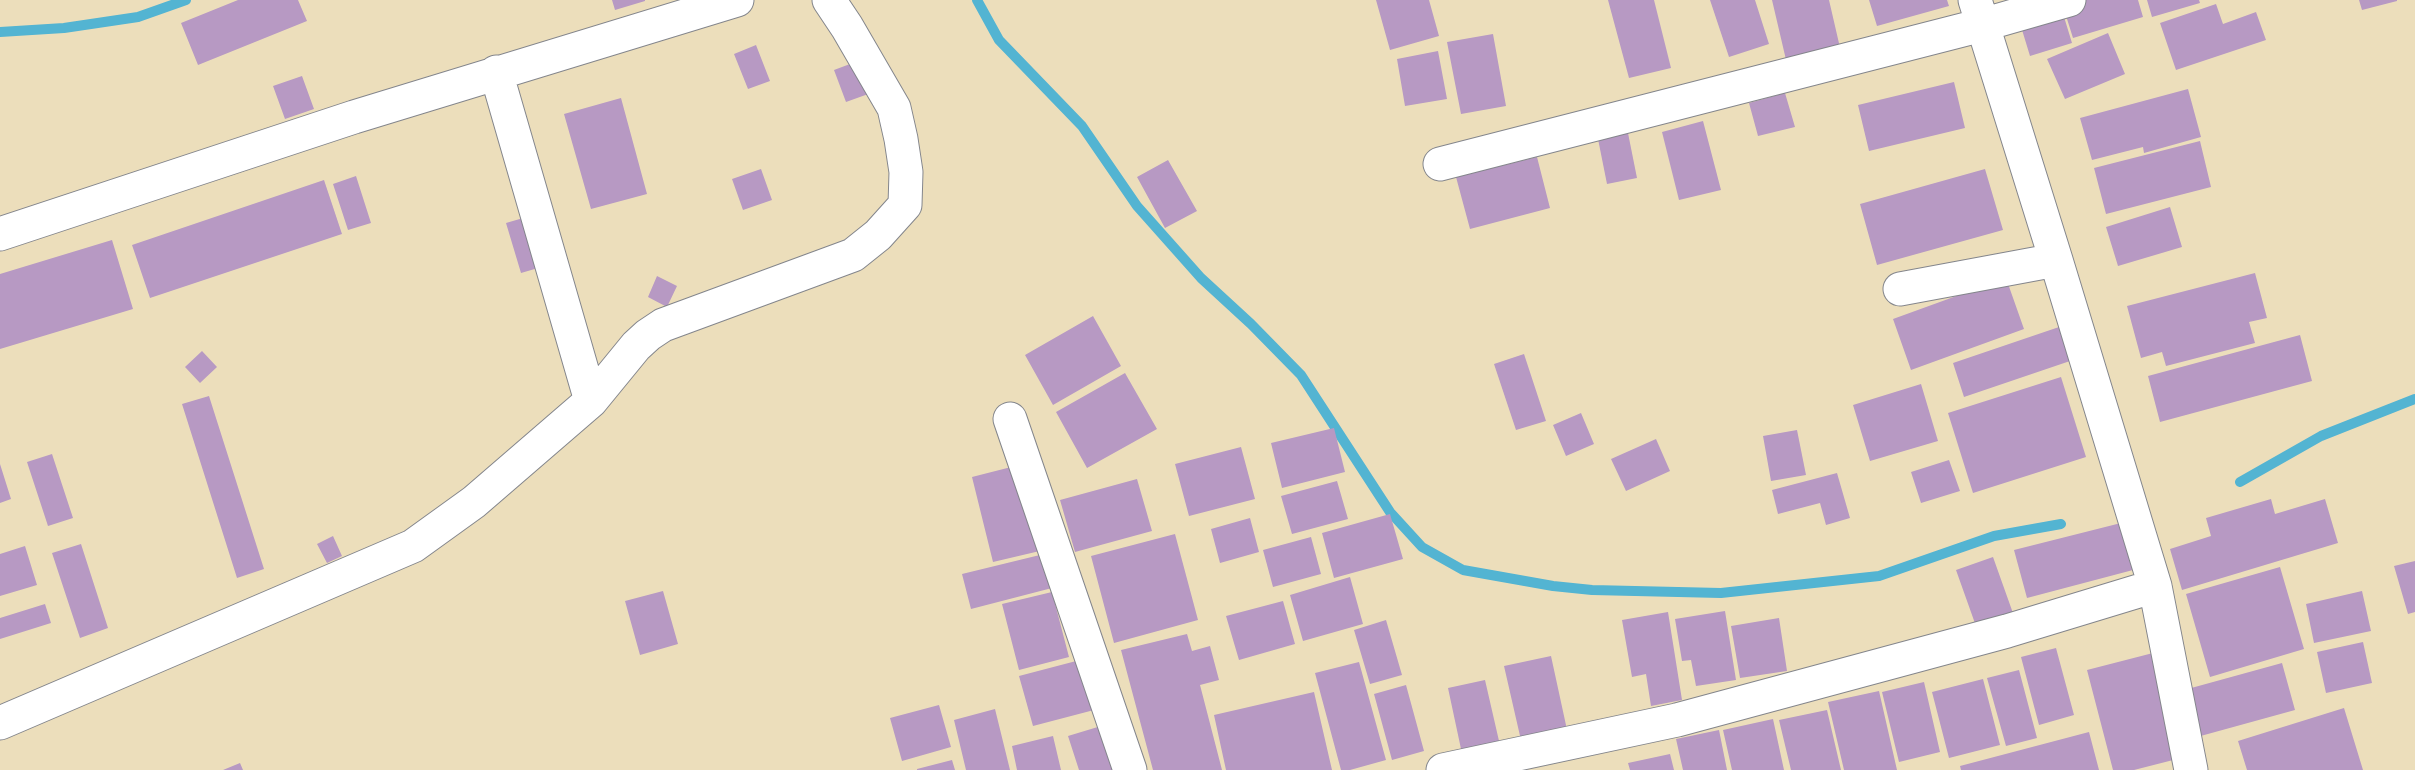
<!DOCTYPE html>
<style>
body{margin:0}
canvas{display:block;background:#ecdebb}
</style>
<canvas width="2415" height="770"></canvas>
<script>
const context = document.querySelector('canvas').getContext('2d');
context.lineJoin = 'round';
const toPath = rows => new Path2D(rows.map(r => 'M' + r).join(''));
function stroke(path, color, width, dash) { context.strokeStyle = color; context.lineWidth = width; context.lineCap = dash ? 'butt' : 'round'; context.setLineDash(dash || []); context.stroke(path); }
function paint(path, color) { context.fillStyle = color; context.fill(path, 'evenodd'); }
stroke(toPath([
 [977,0,999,40,1082,126,1137,206,1201,278,1251,324,1301,375,1390,512,1422,547,1463,570,1553,586,1592,590,1721,593,1879,576,1994,536,2061,524],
 [0,32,64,28,138,17,186,0],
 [2240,482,2321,436,2415,399]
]), '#53b4d2', 10);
paint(toPath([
 [238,0,298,0,307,21,198,65,181,23],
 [612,0,645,0,645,1,615,10],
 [1376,0,1429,0,1439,36,1390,50],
 [1608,0,1654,0,1671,68,1629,78],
 [1710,0,1755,0,1769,44,1729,57],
 [1772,0,1829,0,1841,52,1787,64],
 [1869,0,1947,0,1949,6,1877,26],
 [2073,0,2138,0,2143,17,2073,38,2062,3],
 [2147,0,2199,0,2200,3,2152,17],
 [2359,0,2397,0,2397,1,2362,10],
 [2216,4,2223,24,2256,12,2266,40,2176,70,2160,23],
 [2061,7,2072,43,2030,56,2019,20],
 [2108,33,2125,74,2065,99,2047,59],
 [1493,34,1506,106,1461,114,1447,42],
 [756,45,770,81,748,89,734,54],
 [1438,51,1447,99,1405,106,1397,59],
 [858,61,871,93,846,102,834,70],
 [302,76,314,109,285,119,273,86],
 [1954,82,1965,128,1869,151,1858,105],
 [2188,89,2201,137,2144,153,2143,147,2092,160,2080,118],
 [1785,93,1795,127,1758,136,1749,103],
 [621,98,647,194,591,209,564,114],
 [1703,121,1721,190,1679,200,1662,132],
 [1627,128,1637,178,1607,184,1597,134],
 [2200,141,2211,187,2106,214,2094,168],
 [1537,157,1550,208,1470,229,1456,177],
 [1168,160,1197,211,1165,228,1137,177],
 [761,169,772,200,743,210,732,179],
 [1985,169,2003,230,1877,265,1860,204],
 [356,176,371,223,348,230,333,184],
 [324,180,342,234,150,298,132,245],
 [2170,207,2182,247,2118,266,2106,227],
 [530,216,545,266,521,273,506,223],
 [112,240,133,309,0,349,0,274],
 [2255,273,2267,318,2249,322,2255,343,2166,366,2162,352,2141,358,2127,306],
 [657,276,677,286,667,307,648,297],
 [2006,278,2024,329,1911,370,1893,319],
 [1093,316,1121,366,1053,405,1025,355],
 [2062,326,2073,360,1964,397,1953,363],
 [2300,335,2312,381,2160,422,2148,376],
 [202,351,217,367,200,383,185,367],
 [1524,354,1546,421,1516,430,1494,364],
 [1125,373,1157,429,1087,468,1056,412],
 [2061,377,2086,457,1973,493,1948,413],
 [1921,384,1938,441,1870,461,1853,405],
 [209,396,264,569,237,578,182,404],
 [1581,413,1594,444,1566,456,1553,425],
 [1334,428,1345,472,1282,488,1271,443],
 [1797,430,1806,475,1771,481,1763,436],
 [1656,439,1670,471,1626,491,1611,459],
 [1241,447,1255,499,1189,516,1175,464],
 [52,454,73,518,48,526,27,462],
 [1949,460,1960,491,1921,503,1911,472],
 [0,464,11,499,0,503],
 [1023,464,1044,550,993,562,972,477],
 [1837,473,1850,518,1826,525,1820,503,1778,514,1772,490],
 [1137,479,1152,531,1075,552,1060,500],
 [1337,481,1348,519,1292,534,1281,496],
 [2271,499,2275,514,2325,499,2338,543,2182,590,2170,549,2211,536,2206,518],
 [1390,514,1403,559,1334,578,1322,533],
 [1250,518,1259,552,1220,563,1211,529],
 [2121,523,2133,570,2027,598,2014,550],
 [1175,534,1198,620,1114,643,1091,556],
 [333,536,342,556,327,563,317,544],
 [1311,537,1321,574,1273,587,1263,550],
 [81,544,108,628,80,638,52,553],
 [25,546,37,585,0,596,0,554],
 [1044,554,1052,588,971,609,962,574],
 [1993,557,2014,616,1977,629,1956,570],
 [2415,561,2415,612,2408,614,2394,566],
 [2280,567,2304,649,2210,677,2186,594],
 [1350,577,1363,624,1303,641,1290,595],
 [663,591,678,644,640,655,625,601],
 [2362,591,2371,631,2314,643,2306,604],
 [1052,592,1069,657,1019,670,1002,604],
 [1283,601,1295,644,1239,660,1226,616],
 [45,604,51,623,0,639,0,618],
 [1725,611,1736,680,1696,686,1691,660,1682,661,1675,619],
 [1668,612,1682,700,1651,706,1646,674,1632,677,1622,620],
 [1779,618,1787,671,1740,678,1731,626],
 [1386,620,1402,675,1370,684,1354,630],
 [1187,634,1192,651,1210,646,1219,680,1200,685,1222,770,1153,770,1121,650],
 [2363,642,2372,683,2326,693,2317,652],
 [2056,648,2074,715,2039,725,2021,657],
 [2153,653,2181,758,2134,770,2113,770,2087,670],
 [1551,656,1569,739,1523,749,1504,666],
 [1080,660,1094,710,1033,726,1019,676],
 [1359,662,1386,760,1350,770,1341,770,1315,673],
 [2282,663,2295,710,2197,737,2184,690],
 [2019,670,2037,738,2006,746,1987,678],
 [1983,679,2000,745,1949,758,1932,692],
 [1485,680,1502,754,1464,763,1448,688],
 [1924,682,1940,752,1899,762,1882,692],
 [1406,685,1424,751,1392,760,1374,694],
 [1879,691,1897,770,1844,770,1828,702],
 [1314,692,1332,770,1226,770,1214,715],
 [939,705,951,747,902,761,890,718],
 [2344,708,2363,770,2247,770,2238,741],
 [995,709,1010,770,966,770,954,720],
 [1827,710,1841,770,1791,770,1779,720],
 [1773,719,1784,770,1732,770,1723,730],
 [1111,723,1126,770,1079,770,1068,736],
 [1719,730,1727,770,1683,770,1676,739],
 [2089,732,2099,770,1961,770,1960,766],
 [1053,736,1061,770,1017,770,1012,746],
 [1670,754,1674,770,1630,770,1628,763],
 [952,760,955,770,917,770,917,769],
 [240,763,243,770,223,770]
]), '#b799c3');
const minor = toPath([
 [1975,0,2056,260,2155,586,2191,770],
 [496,72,591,401],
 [1440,164,1982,25,2069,0],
 [0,234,354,117,737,0],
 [1900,289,2056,260],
 [1010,419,1130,770],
 [0,723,413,546,474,502,591,401,636,346,648,335,663,325,853,255,878,235,905,205,906,172,901,139,894,108,847,27,829,0],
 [1443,770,1677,720,2007,631,2155,586]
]);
stroke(minor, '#84868c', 35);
stroke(minor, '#fff', 33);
</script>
